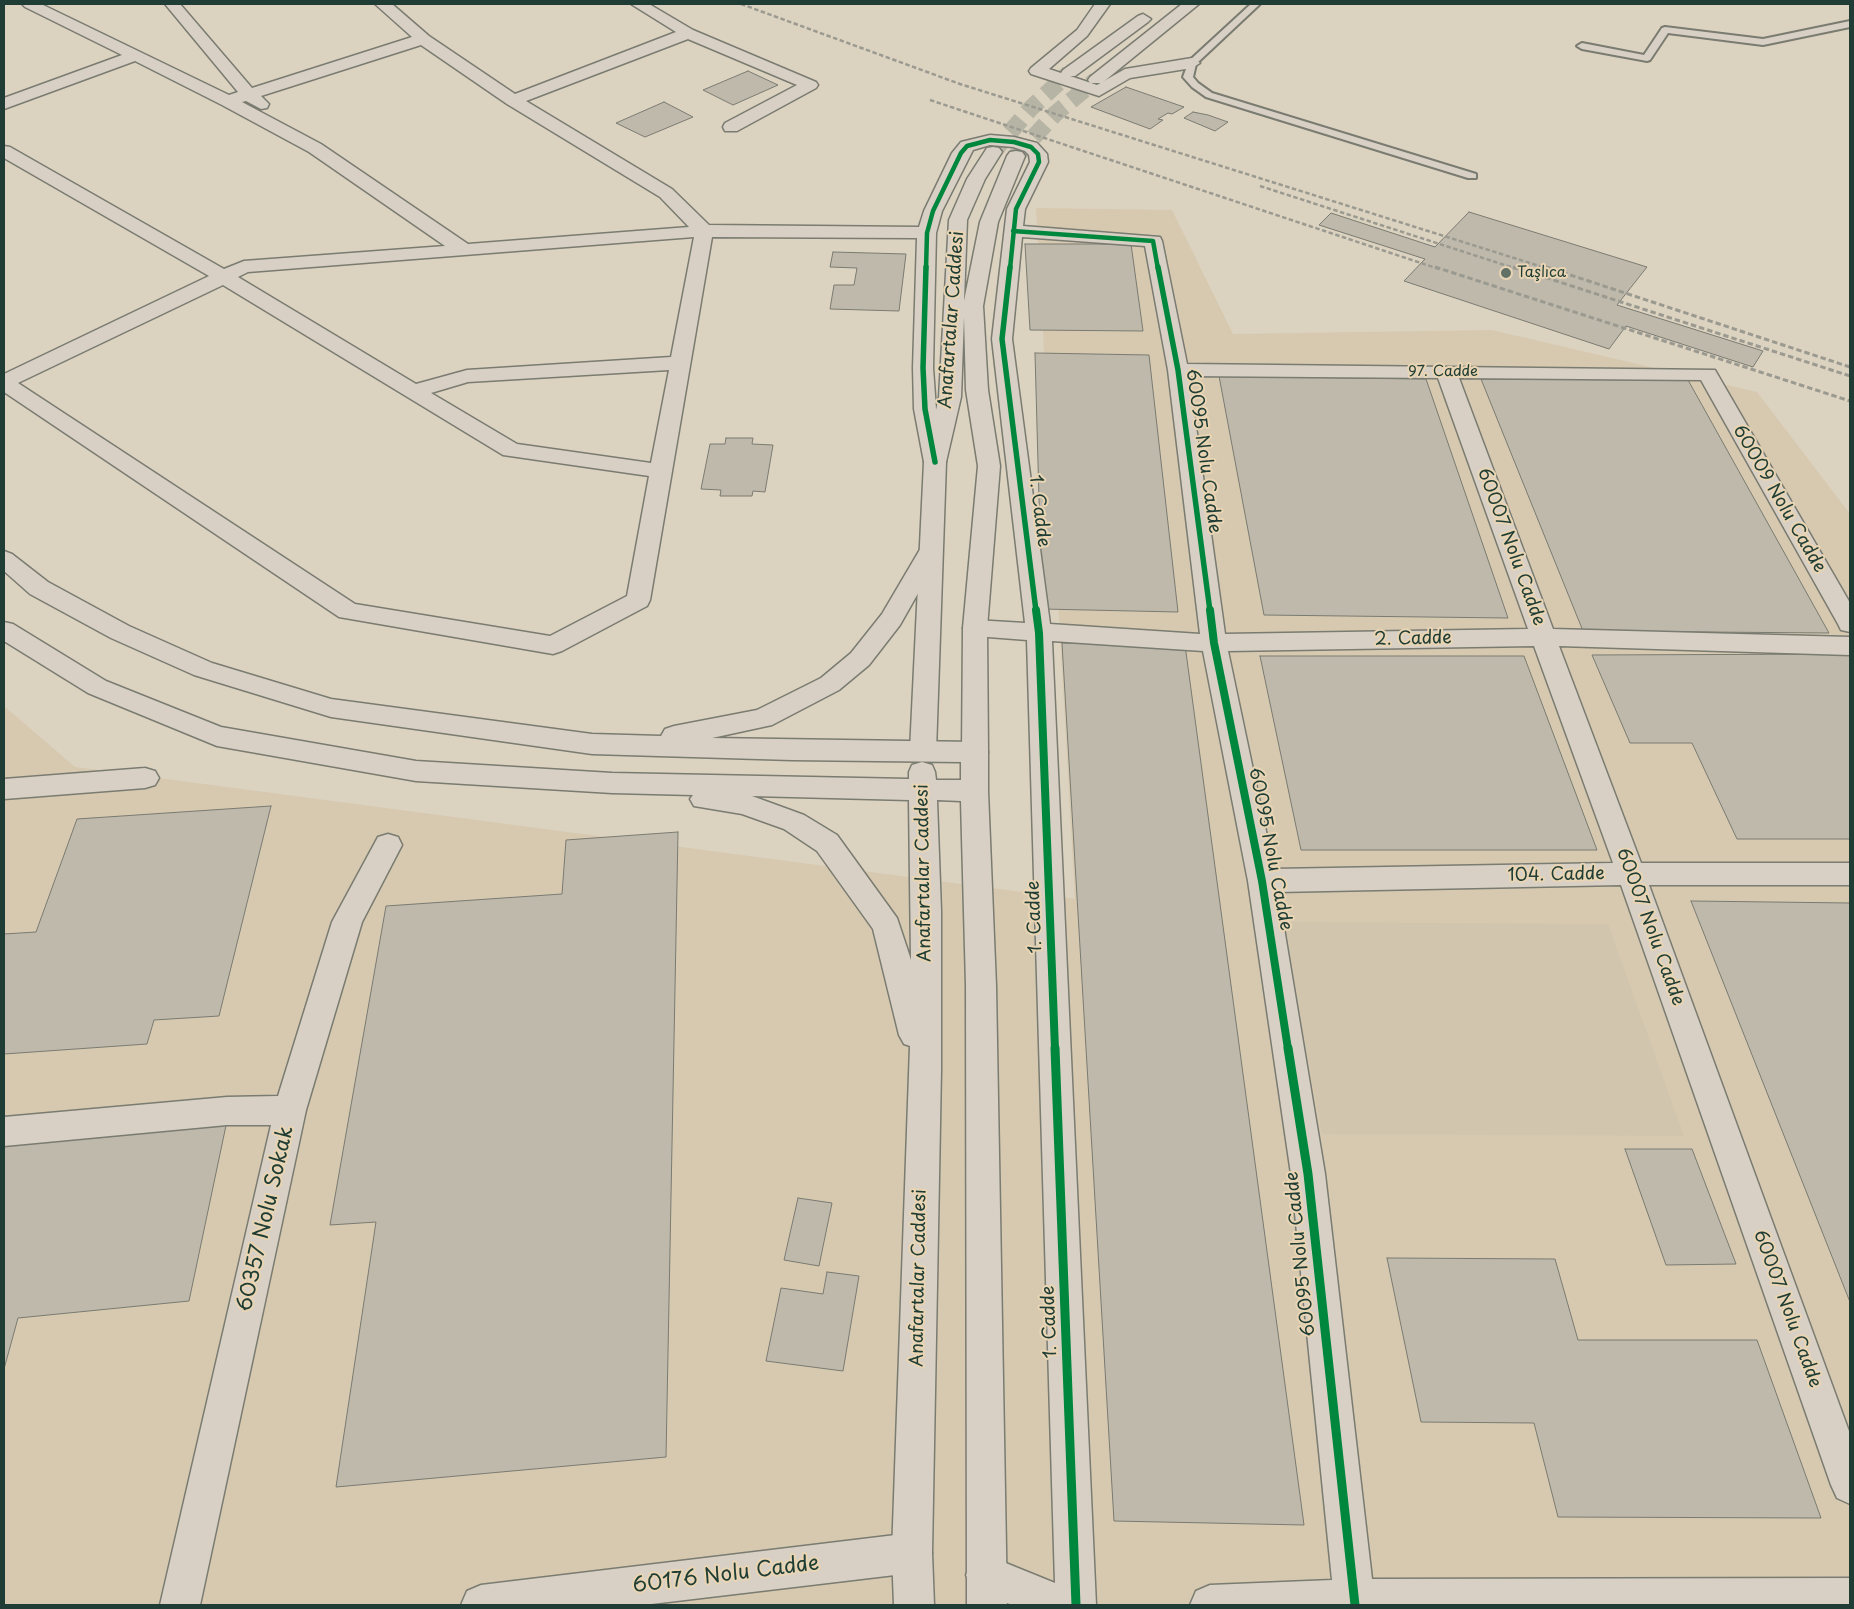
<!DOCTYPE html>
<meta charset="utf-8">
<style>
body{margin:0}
#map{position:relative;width:1854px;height:1609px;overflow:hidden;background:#dcd2c0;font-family:"Playpen Sans",sans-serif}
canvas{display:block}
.frame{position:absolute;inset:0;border:5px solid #1f3d34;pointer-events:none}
</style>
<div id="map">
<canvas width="1854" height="1609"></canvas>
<div class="frame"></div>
</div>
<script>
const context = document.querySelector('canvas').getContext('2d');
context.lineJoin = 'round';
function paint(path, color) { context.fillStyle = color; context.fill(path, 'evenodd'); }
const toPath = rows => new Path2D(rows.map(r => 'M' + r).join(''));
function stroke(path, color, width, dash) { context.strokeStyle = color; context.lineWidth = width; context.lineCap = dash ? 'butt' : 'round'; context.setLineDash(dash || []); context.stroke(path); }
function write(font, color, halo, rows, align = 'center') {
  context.font = font + ' "Playpen Sans",sans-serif'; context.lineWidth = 4; context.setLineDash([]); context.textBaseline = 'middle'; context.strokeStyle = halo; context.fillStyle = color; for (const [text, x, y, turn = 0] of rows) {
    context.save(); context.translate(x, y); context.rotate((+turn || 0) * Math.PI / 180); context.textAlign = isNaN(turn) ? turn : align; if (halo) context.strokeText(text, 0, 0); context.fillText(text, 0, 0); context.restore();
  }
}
paint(toPath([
 [1036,208,1172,210,1233,334,1492,330,1757,392,1850,514,1850,1605,4,1605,4,706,75,767,1075,899]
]), '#d6c9b0');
paint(toPath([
 [1282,922,1608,924,1684,1136,1322,1134]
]), '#d1c6ad');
const building = toPath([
 [748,71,778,85,733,105,703,90,748,71],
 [1126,87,1184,107,1172,114,1168,113,1158,119,1163,120,1150,129,1091,107,1126,87],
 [664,102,693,117,645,137,616,123,664,102],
 [1193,112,1208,115,1228,122,1215,131,1184,118,1193,112],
 [1469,212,1647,267,1617,305,1763,351,1753,367,1626,326,1609,349,1404,281,1425,259,1319,225,1331,213,1435,247,1469,212],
 [1025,244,1131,244,1143,331,1030,330,1025,244],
 [833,252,906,254,899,311,830,309,834,285,854,285,857,268,830,267,833,252],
 [1035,353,1149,355,1178,612,1042,609,1035,353],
 [1219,376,1426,379,1508,618,1264,615,1219,376],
 [1481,379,1688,380,1829,633,1583,631,1481,379],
 [726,438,753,438,752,444,773,445,765,492,753,491,752,496,720,496,721,490,701,489,710,444,725,444,726,438],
 [1062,643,1185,645,1304,1525,1114,1521,1062,643],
 [1850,654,1850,839,1737,839,1692,743,1630,743,1592,655,1850,654],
 [1260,656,1524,656,1597,850,1301,850,1260,656],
 [271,806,219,1016,154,1020,147,1044,4,1054,4,934,36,932,77,819,271,806],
 [678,832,666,1457,336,1487,376,1222,330,1225,386,906,562,894,566,840,678,832],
 [1691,901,1850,903,1850,1302,1691,901],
 [228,1116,189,1301,18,1318,4,1369,4,1137,228,1116],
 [1625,1149,1692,1149,1736,1264,1666,1265,1625,1149],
 [798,1198,832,1203,819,1266,784,1260,798,1198],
 [1387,1258,1555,1259,1578,1340,1757,1340,1821,1518,1558,1517,1534,1423,1421,1422,1387,1258],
 [827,1272,859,1276,843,1371,766,1361,781,1288,823,1294,827,1272]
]);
paint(building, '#bfb9ac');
stroke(building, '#7a7b71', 1);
stroke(toPath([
 [993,152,1031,108,1069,73],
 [1016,156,1055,114,1096,80]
]), '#b6b4a4', 17, [17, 9]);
const service = toPath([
 [1251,4,1260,4,1196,64,1193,77,1198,83,1212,93,1476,174,1476,178,1468,178,1206,97,1192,87,1183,77,1189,61,1251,4],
 [1850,21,1850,27,1763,45,1668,33,1650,60,1647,61,1582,49,1577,46,1582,43,1644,55,1662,28,1665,27,1763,39,1850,21]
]);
const minor = toPath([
 [22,4,41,4,229,95,238,92,165,4,180,4,252,88,412,37,375,4,392,4,429,36,515,94,676,32,631,4,649,4,693,30,816,82,818,85,816,88,737,131,725,131,723,127,725,123,797,85,688,39,526,101,672,189,709,225,919,227,924,211,952,153,961,142,990,135,1014,137,1037,143,1047,154,1048,162,1025,209,1023,226,1160,237,1162,241,1187,364,1715,370,1850,603,1850,632,1841,630,1838,624,1701,380,1459,378,1553,629,1850,637,1850,655,1559,646,1641,863,1850,863,1850,885,1649,885,1850,1434,1850,1504,1837,1498,1831,1485,1621,885,1278,892,1325,1174,1372,1579,1850,1578,1850,1605,1190,1605,1196,1591,1210,1585,1332,1580,1291,1174,1248,881,1203,651,1052,641,1096,1605,1012,1605,972,1589,966,1575,972,1561,986,1555,1055,1583,1027,640,975,636,966,634,963,628,966,622,975,620,1025,623,992,339,1007,209,1030,162,1029,155,1025,151,1013,147,990,145,973,150,942,211,936,233,933,368,936,409,946,462,943,467,935,469,927,467,924,462,914,409,913,368,917,238,712,237,650,600,647,606,562,651,553,654,339,617,4,392,4,374,209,276,4,158,4,146,10,147,224,269,244,261,445,246,309,152,222,105,135,61,4,109,4,98,122,55,25,7,22,4],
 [421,45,507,104,660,197,689,227,468,244,321,144,242,102,246,101,261,109,267,108,269,104,261,96,421,45],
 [694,237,671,357,467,370,416,384,238,277,248,272,694,237],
 [1022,237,1145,246,1168,370,1200,634,1050,624,1012,339,1022,237],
 [223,285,503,455,649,476,627,596,550,636,355,604,18,383,223,285],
 [669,370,651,463,517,444,431,393,468,382,669,370],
 [1189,376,1438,378,1528,629,1225,634,1189,376],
 [1534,646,1613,863,1274,869,1228,651,1534,646],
 [1095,4,1110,4,1087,36,1049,69,1097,85,1125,69,1192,58,1200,63,1192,68,1130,78,1099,96,1031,74,1029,71,1031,68,1077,30,1095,4],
 [145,768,155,771,159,778,155,785,145,788,4,799,4,779,145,768],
 [388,834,398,837,402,845,362,922,306,1110,200,1605,160,1605,271,1125,227,1125,4,1146,4,1117,227,1097,278,1096,332,922,378,837,388,834],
 [912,1533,926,1539,932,1553,926,1567,912,1573,643,1605,461,1605,467,1591,481,1585,912,1533]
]);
const secondary = toPath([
 [1182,4,1199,4,1102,83,1090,83,1088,80,1090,77,1182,4],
 [1143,14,1151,19,1148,22,1075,76,1063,76,1061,73,1063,70,1138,16,1143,14],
 [993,147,999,148,1002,152,985,179,967,220,964,301,980,222,1007,156,1010,152,1016,151,1022,152,1025,156,998,222,983,306,988,390,1000,466,987,628,988,752,984,759,975,762,966,759,962,752,963,628,978,466,966,390,964,317,961,397,946,462,936,751,932,758,923,761,914,758,910,751,924,462,939,397,949,220,967,179,987,148,993,147]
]);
const primary = toPath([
 [930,543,938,546,942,551,900,625,869,665,839,690,772,725,712,738,975,742,984,745,988,752,988,791,996,986,1007,1605,967,1605,966,986,961,801,937,800,941,911,941,1070,932,1553,934,1605,894,1605,892,1553,910,1046,904,1044,899,1035,873,929,817,851,784,829,742,814,694,806,690,799,693,795,612,793,416,781,217,746,88,693,4,641,4,622,13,624,106,681,221,727,416,761,612,773,909,779,909,772,912,765,922,762,932,765,935,772,936,780,961,780,961,762,792,760,592,754,331,717,194,675,111,638,30,594,4,571,4,551,12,554,48,582,129,626,212,663,331,699,592,734,661,736,665,729,674,726,757,710,821,678,851,653,882,614,922,546,930,543],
 [752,796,909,800,911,960,897,918,837,835,804,815,752,796]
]);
stroke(service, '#7a7b71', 4);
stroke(minor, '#7a7b71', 3);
stroke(secondary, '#7a7b71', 3);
stroke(primary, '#7a7b71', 3);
paint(service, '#d8d0c4');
paint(minor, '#d8d0c4');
paint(secondary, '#d8d0c4');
paint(primary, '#d8d0c4');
stroke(toPath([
 [741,4,960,84,1549,269],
 [930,100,1439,269],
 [1260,186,1517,269]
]), '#9b9a90', 2.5, [4.5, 2.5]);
stroke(toPath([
 [1435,267,1850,401],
 [1513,267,1850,376],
 [1546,267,1850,367]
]), '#9b9a90', 3, [5.5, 3]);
stroke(toPath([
 [1013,231,1153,241,1158,269],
 [926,269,927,233,933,211,961,153,967,146,990,140,1014,142,1031,147,1038,154,1039,162,1016,209,1010,269]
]), '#00873e', 4.5);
stroke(toPath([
 [926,267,923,368,925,409,935,462],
 [1010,267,1002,339,1036,611],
 [1158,267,1178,370,1210,611]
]), '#00873e', 5.5);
stroke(toPath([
 [1036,610,1039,633,1055,1049],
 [1210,610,1214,643,1262,881,1288,1049]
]), '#00873e', 8);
stroke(toPath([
 [1055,1048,1076,1605],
 [1288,1048,1308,1174,1355,1605]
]), '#00873e', 9);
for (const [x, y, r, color] of [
 [1506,273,6,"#617165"]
]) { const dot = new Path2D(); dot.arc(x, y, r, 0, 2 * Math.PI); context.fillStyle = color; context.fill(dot); stroke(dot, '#e9d5b3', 2); }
write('15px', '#1f3d34', '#e9d5b3', [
 ["Taşlıca",1517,273]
], 'left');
write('15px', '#1f3d34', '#e9d5b3', [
 ["97. Cadde",1443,372]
]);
write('18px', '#1f3d34', '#e9d5b3', [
 ["Anafartalar Caddesi",952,320,-86],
 ["60095 Nolu Cadde",1203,451,82],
 ["60009 Nolu Cadde",1779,499,60],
 ["1. Cadde",1039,511,83],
 ["60007 Nolu Cadde",1511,547,70],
 ["2. Cadde",1413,639,-1],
 ["60095 Nolu Cadde",1270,849,79],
 ["Anafartalar Caddesi",924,873,-91],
 ["104. Cadde",1556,875,-1],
 ["1. Cadde",1035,917,-92],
 ["60007 Nolu Cadde",1650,927,70],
 ["60095 Nolu Cadde",1301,1254,-96],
 ["Anafartalar Caddesi",919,1278,-89],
 ["60007 Nolu Cadde",1787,1309,70],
 ["1. Cadde",1050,1322,-92]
]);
write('21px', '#1f3d34', '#e9d5b3', [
 ["60357 Nolu Sokak",266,1219,-77],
 ["60176 Nolu Cadde",726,1575,-7]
]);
</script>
